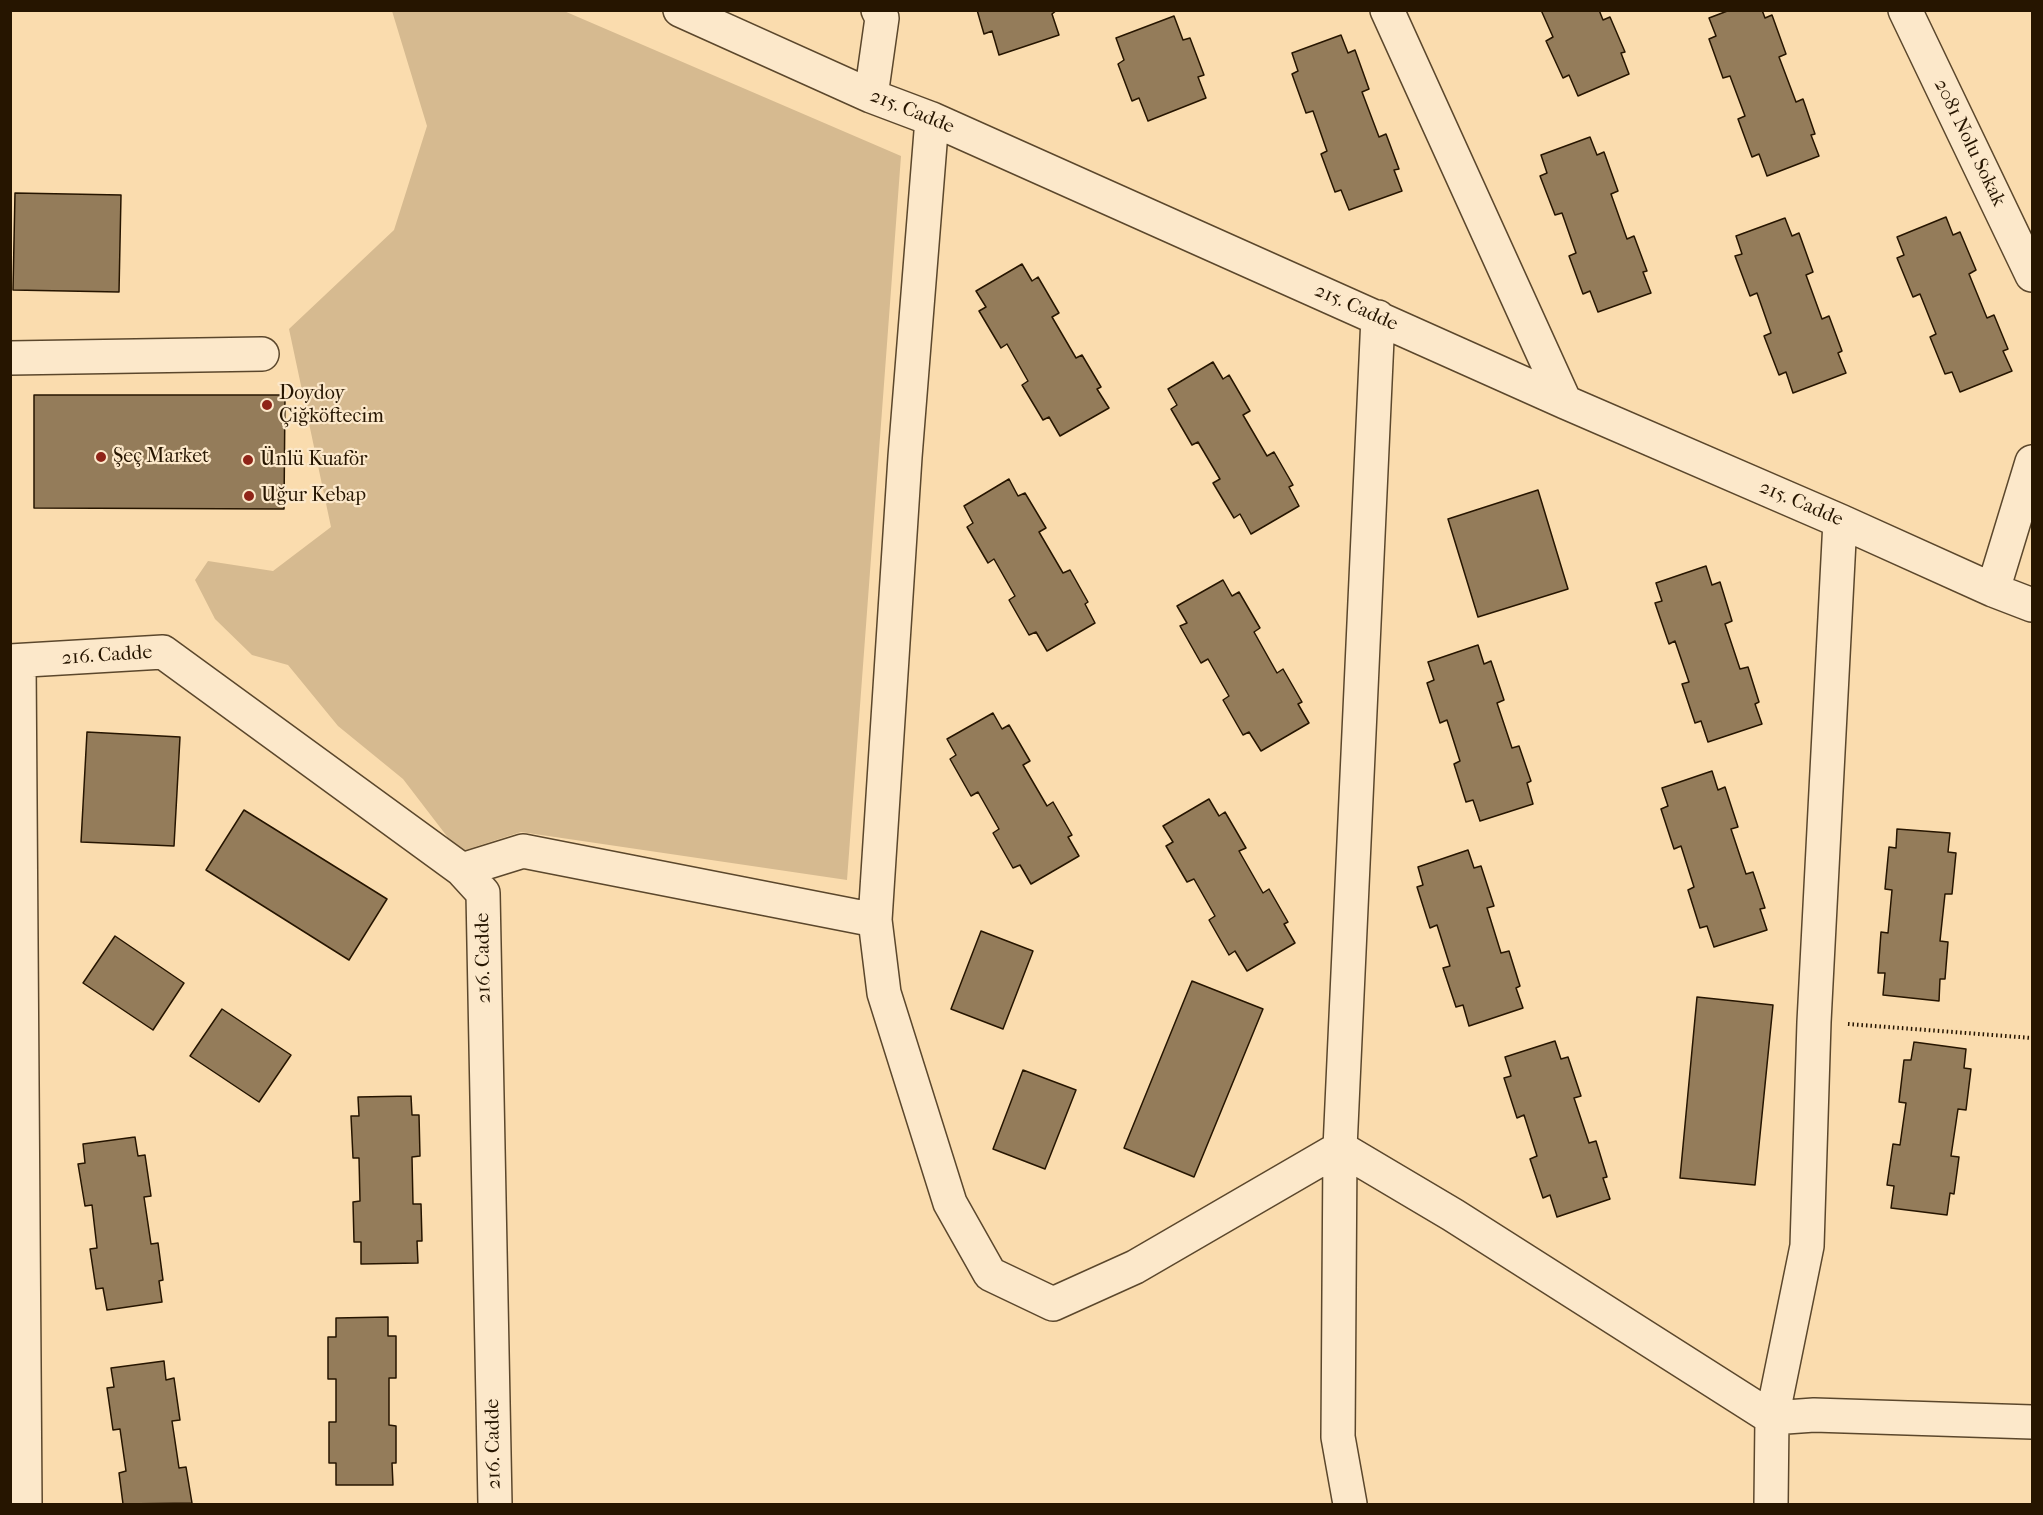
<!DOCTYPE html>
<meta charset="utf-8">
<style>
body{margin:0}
#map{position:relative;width:2043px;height:1515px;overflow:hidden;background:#fadcae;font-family:"IM FELL French Canon",serif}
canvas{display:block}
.frame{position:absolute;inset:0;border:12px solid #261500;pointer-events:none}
</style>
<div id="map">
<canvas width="2043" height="1515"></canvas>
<div class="frame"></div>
</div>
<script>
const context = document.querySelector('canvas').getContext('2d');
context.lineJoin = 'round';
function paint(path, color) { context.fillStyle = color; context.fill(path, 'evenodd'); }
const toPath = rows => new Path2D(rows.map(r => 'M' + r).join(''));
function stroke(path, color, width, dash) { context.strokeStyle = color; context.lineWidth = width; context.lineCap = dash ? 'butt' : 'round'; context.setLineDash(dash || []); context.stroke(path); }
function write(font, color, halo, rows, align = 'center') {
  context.font = font + ' "IM FELL French Canon",serif'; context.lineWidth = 4.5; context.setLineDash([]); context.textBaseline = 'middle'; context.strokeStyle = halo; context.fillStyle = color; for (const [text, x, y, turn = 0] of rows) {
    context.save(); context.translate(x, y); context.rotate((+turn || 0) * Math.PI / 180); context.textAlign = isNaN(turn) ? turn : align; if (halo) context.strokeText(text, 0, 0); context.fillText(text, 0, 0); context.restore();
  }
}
paint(toPath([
 [392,11,564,11,901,156,847,880,521,832,459,852,403,779,338,726,288,665,252,655,215,619,195,580,208,561,273,571,331,527,289,329,394,230,427,126]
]), '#d6ba90');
const building = toPath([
 [977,10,1057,10,1052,14,1059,35,999,55,992,31,984,34,977,10],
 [1541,10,1599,10,1603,20,1610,17,1625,52,1621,53,1629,74,1578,96,1569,75,1563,78,1546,41,1553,37,1541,10],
 [1730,10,1762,10,1765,18,1772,15,1786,54,1779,57,1796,102,1803,99,1815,134,1811,135,1819,156,1767,176,1759,154,1752,157,1738,119,1745,116,1730,76,1723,78,1709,39,1716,36,1709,18,1730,10],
 [1174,16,1183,40,1190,38,1204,75,1198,77,1206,98,1148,121,1139,98,1132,101,1118,64,1124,60,1116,38,1174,16],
 [1341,35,1348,53,1355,50,1369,89,1362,92,1379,137,1386,134,1399,169,1394,170,1402,191,1349,210,1341,190,1335,192,1321,154,1327,151,1313,111,1306,113,1292,74,1298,71,1292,53,1341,35],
 [1590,137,1597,155,1604,152,1618,191,1611,194,1627,239,1634,236,1647,271,1643,272,1651,293,1598,312,1590,291,1583,294,1569,256,1576,253,1562,213,1555,215,1540,176,1547,173,1541,155,1590,137],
 [15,193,121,195,119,292,13,290,15,193],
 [1946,217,1953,235,1960,232,1976,270,1969,274,1987,318,1994,315,2008,349,2003,351,2012,371,1960,392,1952,372,1945,374,1930,337,1936,334,1920,294,1913,297,1897,258,1904,255,1897,237,1946,217],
 [1785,218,1792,236,1799,233,1813,272,1806,275,1822,319,1829,316,1842,351,1838,353,1846,373,1793,393,1786,372,1779,375,1764,336,1771,333,1757,293,1750,296,1735,256,1742,254,1736,236,1785,218],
 [1022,264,1032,281,1038,277,1059,313,1052,317,1076,358,1082,355,1101,387,1097,389,1109,408,1060,436,1049,417,1043,420,1022,385,1028,381,1007,344,1001,348,979,311,986,307,976,291,1022,264],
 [1213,362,1223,379,1229,375,1250,411,1243,415,1267,456,1274,452,1293,485,1289,487,1299,506,1251,534,1240,514,1234,518,1213,483,1220,479,1198,442,1192,445,1171,409,1177,405,1168,389,1213,362],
 [34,395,285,395,284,509,34,508,34,395],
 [1009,479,1018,496,1025,493,1046,528,1039,532,1063,573,1070,570,1088,602,1085,604,1095,623,1047,651,1036,632,1029,635,1009,600,1015,596,994,559,988,563,967,527,973,523,964,506,1009,479],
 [1538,490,1568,589,1478,617,1448,519,1538,490],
 [1706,566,1712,585,1720,582,1732,621,1725,624,1740,669,1748,667,1759,702,1755,704,1762,724,1708,742,1701,721,1695,723,1682,684,1689,682,1675,641,1669,644,1655,603,1662,601,1656,583,1706,566],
 [1223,580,1232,596,1239,592,1260,628,1254,632,1277,673,1283,669,1302,702,1298,704,1309,723,1261,751,1249,732,1243,735,1223,700,1229,696,1208,659,1201,663,1180,626,1187,623,1177,606,1223,580],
 [1478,645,1484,664,1491,661,1504,700,1497,703,1512,748,1519,746,1531,781,1527,783,1533,804,1480,821,1473,800,1466,802,1454,764,1460,761,1447,720,1440,723,1427,683,1434,680,1428,662,1478,645],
 [993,713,1002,729,1009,725,1030,761,1023,765,1047,806,1053,802,1072,835,1068,837,1079,856,1031,884,1020,865,1013,868,993,833,999,829,978,792,971,796,950,759,956,755,947,739,993,713],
 [87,732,180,737,174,846,81,842,87,732],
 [1712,771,1718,790,1725,787,1738,827,1731,829,1746,874,1753,872,1765,908,1760,909,1767,930,1714,947,1707,926,1700,928,1688,890,1694,887,1681,846,1674,849,1661,809,1668,806,1662,788,1712,771],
 [1209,799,1219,816,1225,812,1246,848,1239,851,1263,893,1269,889,1288,922,1284,924,1295,943,1247,971,1235,951,1229,955,1209,920,1215,916,1194,879,1187,882,1166,846,1173,842,1163,826,1209,799],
 [244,810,387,899,349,960,206,870,244,810],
 [1897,829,1950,833,1948,852,1956,853,1952,894,1945,894,1940,941,1948,942,1945,979,1940,979,1939,1001,1883,995,1885,973,1878,973,1881,932,1888,933,1892,890,1885,889,1889,847,1896,848,1897,829],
 [1468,850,1474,868,1481,866,1494,906,1487,908,1501,953,1509,951,1520,986,1516,988,1523,1008,1469,1026,1463,1005,1456,1007,1443,968,1450,966,1437,925,1430,928,1417,887,1423,885,1418,867,1468,850],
 [981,931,1033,951,1003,1029,951,1009,981,931],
 [115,936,184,983,153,1030,83,983,115,936],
 [1192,981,1263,1009,1194,1177,1124,1148,1192,981],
 [1697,997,1773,1005,1755,1185,1680,1178,1697,997],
 [222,1009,291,1055,259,1102,190,1056,222,1009],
 [1555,1041,1561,1059,1568,1057,1581,1096,1574,1098,1589,1143,1596,1141,1607,1177,1603,1178,1610,1199,1557,1217,1550,1195,1543,1198,1530,1159,1537,1156,1524,1115,1517,1118,1504,1078,1511,1076,1505,1057,1555,1041],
 [1914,1042,1966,1049,1964,1068,1971,1069,1966,1110,1958,1109,1951,1156,1959,1157,1954,1194,1950,1193,1947,1215,1891,1208,1894,1186,1887,1185,1893,1144,1900,1145,1906,1103,1899,1102,1904,1060,1911,1060,1914,1042],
 [1023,1070,1076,1090,1045,1169,993,1149,1023,1070],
 [411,1096,412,1115,419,1115,420,1156,412,1157,413,1204,421,1204,422,1241,417,1241,418,1263,361,1264,361,1242,354,1242,353,1202,360,1201,359,1158,353,1158,351,1116,359,1116,358,1097,411,1096],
 [135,1137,138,1156,145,1155,151,1196,144,1197,151,1244,158,1243,163,1280,159,1281,162,1302,107,1310,103,1288,96,1289,90,1249,97,1248,92,1205,85,1206,78,1164,85,1163,83,1144,135,1137],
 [388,1317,388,1336,396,1336,396,1378,389,1378,389,1425,396,1426,396,1463,392,1463,393,1485,336,1485,336,1463,329,1463,329,1422,336,1422,336,1379,328,1379,328,1337,336,1337,336,1318,388,1317],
 [164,1361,166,1380,174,1378,180,1420,172,1421,179,1468,186,1467,192,1503,123,1504,119,1473,126,1471,120,1429,113,1430,107,1388,114,1387,111,1368,164,1361]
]);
paint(building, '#947c5a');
stroke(building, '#261500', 1.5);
const minor = toPath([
 [680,10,871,96,932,119,1565,402,1840,521,1993,590,2032,605],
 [1387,10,1565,402],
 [1905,10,2032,275],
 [871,96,882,18,878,10],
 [10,358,262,354],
 [1993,590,2032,462],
 [10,661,163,652,462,870,483,893,495,1504],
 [19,661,25,1504],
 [462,870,523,851,875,920,905,457,932,119],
 [875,920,884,993,950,1203,990,1274,1053,1304,1135,1267,1340,1148,1378,317],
 [1350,1504,1338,1437,1340,1148,1453,1215,1772,1418,1807,1246,1814,1022,1840,521],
 [1771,1504,1772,1418,1814,1415,2032,1422]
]);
stroke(minor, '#5b472c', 36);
stroke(toPath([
 [1848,1024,2032,1038]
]), '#261500', 4, [1.5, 3]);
stroke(minor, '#fce8ca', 33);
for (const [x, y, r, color] of [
 [267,405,6,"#8f2418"],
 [101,457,6,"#8f2418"],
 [248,460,6,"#8f2418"],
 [249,496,6,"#8f2418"]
]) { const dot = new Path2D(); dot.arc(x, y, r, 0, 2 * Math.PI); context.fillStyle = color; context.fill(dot); stroke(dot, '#fce8ca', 2); }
write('20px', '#261500', '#fce8ca', [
 ["215. Cadde",912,112,22],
 ["2081 Nolu Sokak",1969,143,64],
 ["215. Cadde",1356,308,24],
 ["215. Cadde",1801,504,23],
 ["216. Cadde",107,656,-4],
 ["216. Cadde",484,958,-91],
 ["216. Cadde",494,1444,-91]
]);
write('20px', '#261500', '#fce8ca', [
 ["Doydoy",279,394],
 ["Çiğköftecim",279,417],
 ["Şeç Market",113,457],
 ["Ünlü Kuaför",260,460],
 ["Uğur Kebap",261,496]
], 'left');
</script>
